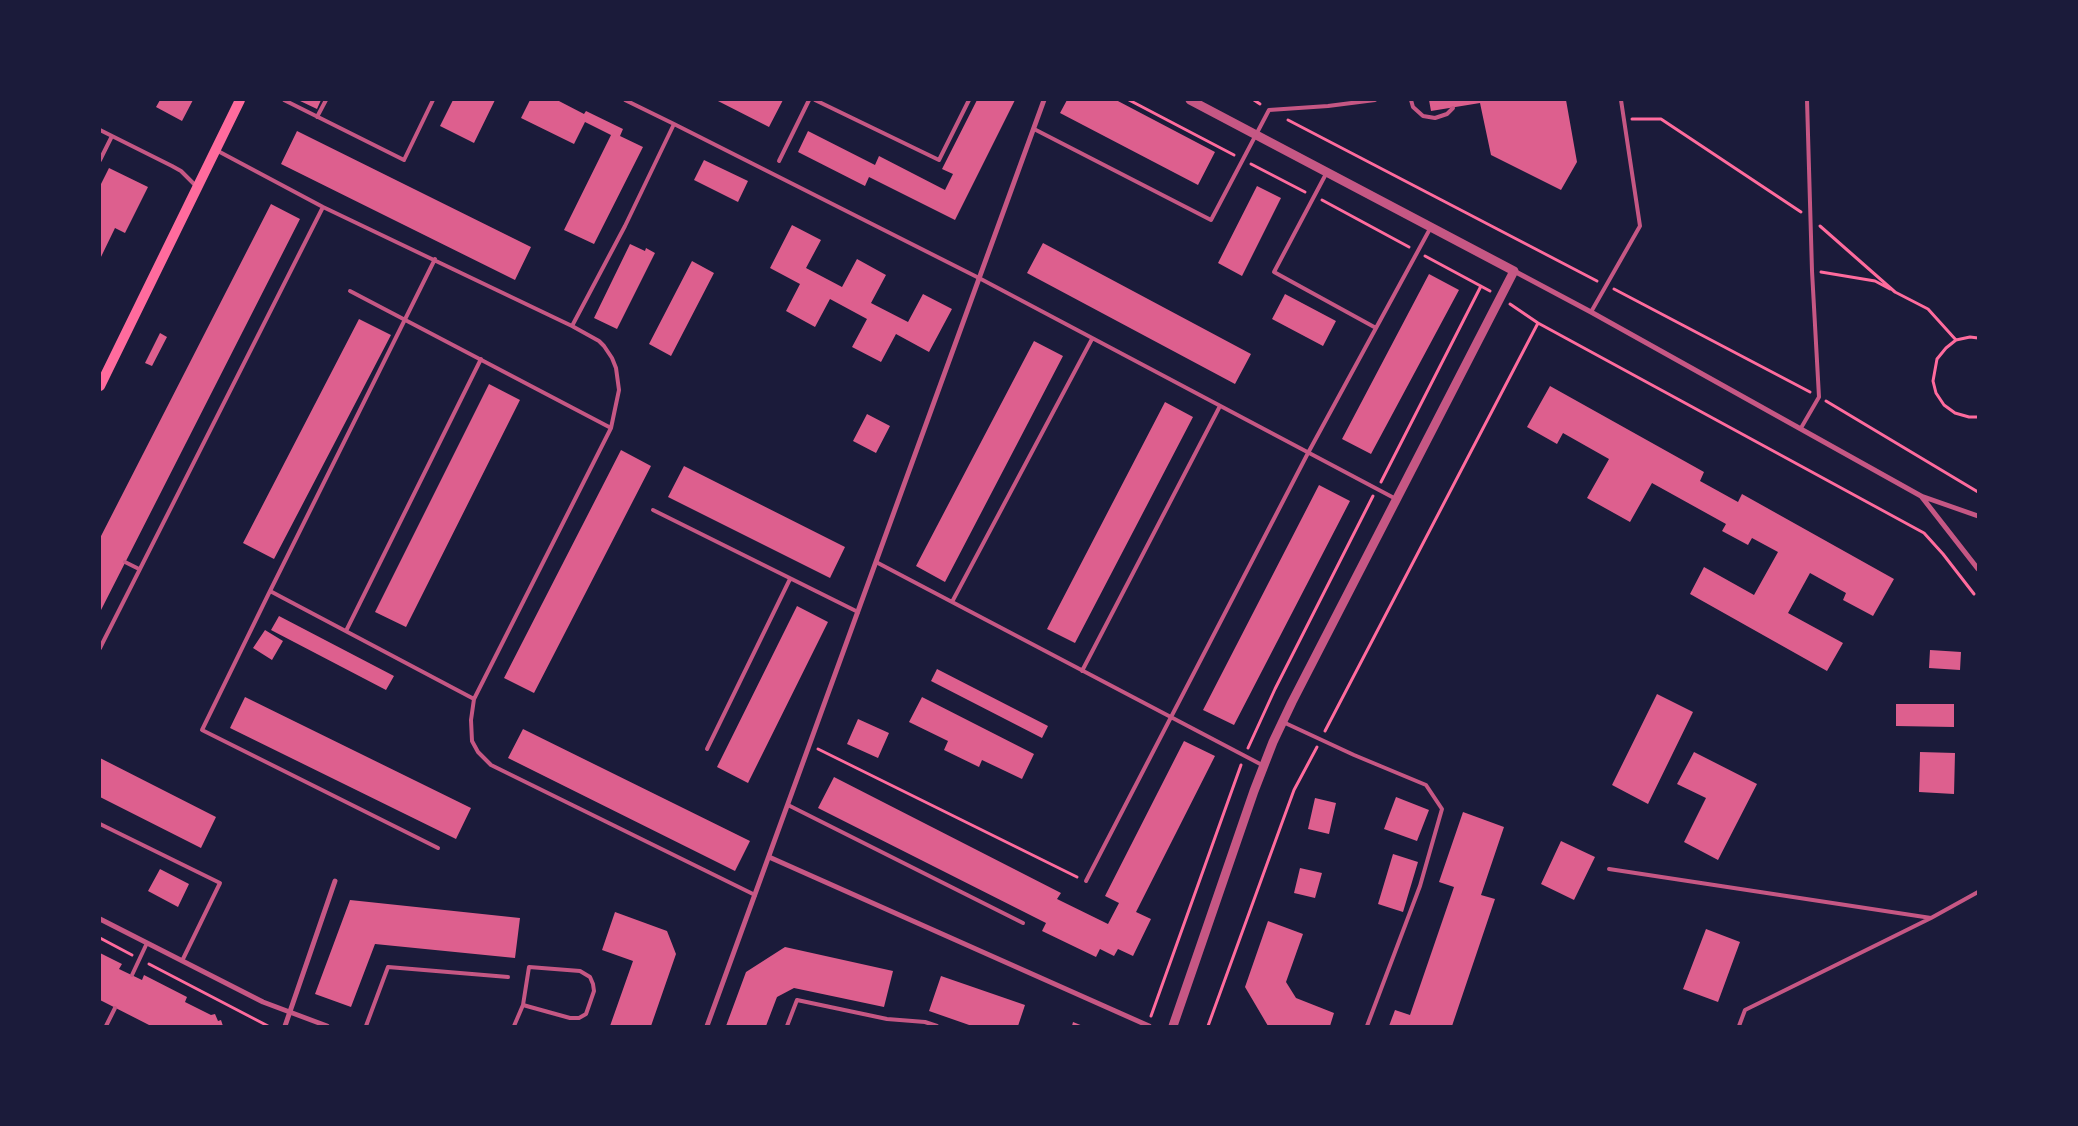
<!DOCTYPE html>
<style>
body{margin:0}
#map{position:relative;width:2078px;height:1126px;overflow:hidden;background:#1b1b3a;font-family:"Source Sans 3",sans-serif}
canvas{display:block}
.frame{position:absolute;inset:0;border:101px solid #1b1b3a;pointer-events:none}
</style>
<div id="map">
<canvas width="2078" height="1126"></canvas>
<div class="frame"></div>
</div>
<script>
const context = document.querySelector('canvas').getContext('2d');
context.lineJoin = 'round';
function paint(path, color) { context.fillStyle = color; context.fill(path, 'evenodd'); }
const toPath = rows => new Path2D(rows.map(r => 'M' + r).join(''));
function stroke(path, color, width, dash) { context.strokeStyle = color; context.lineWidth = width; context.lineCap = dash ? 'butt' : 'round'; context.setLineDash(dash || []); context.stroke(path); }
paint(toPath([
 [160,100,193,100,182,121,156,107],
 [298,100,321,100,317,109],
 [453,100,495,100,474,143,440,126],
 [530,100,557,100,584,114,586,111,623,129,620,136,643,147,594,244,564,230,611,135,585,122,574,144,521,118],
 [716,100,783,100,769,127],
 [977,100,1015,100,955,220,869,177,865,186,798,152,808,131,875,165,879,156,945,190,953,174,942,169],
 [1067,100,1116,100,1215,152,1198,185,1060,113],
 [1429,100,1566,100,1577,162,1561,190,1491,155,1480,103,1431,111],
 [297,131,531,247,515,280,281,164],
 [704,160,748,181,738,202,694,180],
 [109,168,148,187,125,233,115,228,100,259,100,186],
 [1257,186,1281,198,1242,276,1218,263],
 [271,204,300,219,100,612,100,538],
 [792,225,821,240,806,268,842,287,857,259,886,275,871,303,908,322,923,294,952,309,929,352,896,334,881,362,852,347,867,319,830,299,815,327,786,311,800,284,770,268],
 [1043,243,1251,354,1235,384,1027,273],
 [630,244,645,251,646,248,655,253,617,329,594,318],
 [692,261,714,273,671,356,649,344],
 [1429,274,1459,290,1371,454,1342,439],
 [1285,294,1336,321,1323,346,1272,319],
 [359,319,391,335,274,559,243,543],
 [160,333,167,337,152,366,145,363],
 [1034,341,1063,356,945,582,916,566],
 [489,384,520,400,406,627,375,612],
 [1550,386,1704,472,1700,481,1738,502,1742,494,1894,579,1873,616,1843,600,1846,593,1810,573,1788,613,1843,643,1827,671,1690,594,1704,567,1754,595,1778,552,1752,538,1748,545,1722,531,1726,524,1652,483,1630,522,1587,498,1609,459,1563,433,1557,444,1527,427],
 [1165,402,1193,417,1075,643,1047,629],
 [867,414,890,426,876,453,853,441],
 [621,450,651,466,534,693,504,678],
 [684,466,845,547,830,578,668,497],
 [1319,485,1350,501,1234,725,1203,710],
 [797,606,828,622,748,783,717,767],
 [279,616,394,676,386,690,271,630],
 [265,630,283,641,272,660,253,648],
 [1930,650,1961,652,1960,670,1929,668],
 [937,669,1048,726,1042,738,931,681],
 [1657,694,1693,712,1648,804,1612,785],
 [245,697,471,808,456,839,230,728],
 [922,697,1034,754,1022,779,982,760,979,767,944,750,948,741,909,722],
 [1896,704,1954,704,1954,727,1896,726],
 [858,719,889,733,878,758,847,744],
 [523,729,750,841,735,871,508,758],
 [1184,741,1215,756,1136,912,1151,919,1133,956,1118,949,1114,956,1100,949,1096,957,1042,931,1046,923,818,808,834,777,1061,893,1057,899,1108,924,1119,903,1105,896],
 [1694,752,1757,784,1718,860,1684,842,1706,798,1677,784],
 [1920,752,1955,753,1954,794,1919,792],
 [100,758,216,817,201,848,100,797],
 [1396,797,1429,810,1417,841,1384,829],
 [1315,798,1336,803,1329,834,1308,829],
 [1463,812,1504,827,1481,895,1495,899,1452,1026,1389,1026,1395,1010,1410,1015,1454,887,1439,882],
 [1561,841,1595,857,1574,900,1541,884],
 [1393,854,1418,862,1403,912,1378,904],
 [1300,868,1322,873,1315,898,1294,893],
 [160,869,189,884,178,907,148,891],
 [350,900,520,918,515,958,375,944,351,1007,315,994],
 [615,912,667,931,676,954,651,1026,610,1026,633,961,602,950],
 [1268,921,1303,934,1286,982,1296,998,1334,1013,1330,1026,1268,1026,1245,987],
 [1706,929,1740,942,1718,1002,1683,989],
 [785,947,893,971,884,1007,794,988,777,997,766,1026,726,1026,746,972],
 [100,953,122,964,119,969,142,980,144,975,187,997,185,1002,211,1015,215,1014,218,1021,221,1020,223,1026,151,1026,100,1000],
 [941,976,1025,1005,1018,1026,972,1026,929,1011],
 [1073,1022,1083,1026,1072,1026]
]), '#dd5f8e');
stroke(toPath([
 [1129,100,1234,155],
 [1254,100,1260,104],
 [1632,119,1661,119,1801,212],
 [1288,120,1597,281],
 [1251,164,1305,192],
 [1322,200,1409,247],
 [1820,226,1895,292],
 [1425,256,1490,291],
 [1821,272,1875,281,1890,289],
 [1614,289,1810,392],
 [1895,292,1928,309,1956,340],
 [1510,304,1538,323,1924,533,1943,554,1974,594],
 [1978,338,1970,337,1956,340,1946,348,1937,359,1933,381,1936,393,1944,405,1955,413,1969,417,1978,417],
 [1826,401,1978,492],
 [1381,482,1481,286],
 [1325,731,1538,323],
 [1248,748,1275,689,1373,496],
 [818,749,1077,877],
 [100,938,132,955],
 [149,964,268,1026],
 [1151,1016,1241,765],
 [1208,1026,1283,820,1294,790,1317,747]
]), '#ff6b9d', 3);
stroke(toPath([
 [284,100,404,160,433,100],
 [625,100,674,124],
 [815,100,939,160,969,100],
 [1411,100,1413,107,1423,116,1435,118,1447,114,1453,108],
 [317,117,326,100],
 [1034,129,1211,220,1269,110,1328,106,1375,100],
 [100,130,172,166,181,171,196,186],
 [216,150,323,207,572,326,599,341,604,346,612,358,616,368,619,390,611,428,474,699,471,720,472,741,478,752,491,765,755,895],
 [100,160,112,136],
 [779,161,809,100],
 [1327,172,1274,272,1376,328],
 [350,291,611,428],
 [1591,312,1640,226,1621,100],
 [572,326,625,226,674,124,979,278,1396,499],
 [1801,428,1819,397,1812,271,1807,100],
 [653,510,858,612],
 [125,562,139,569],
 [876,562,1264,766],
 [270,591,435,259],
 [952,602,1092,339],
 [346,631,481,359],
 [100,648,323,207],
 [1082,671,1220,406],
 [1283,722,1354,755,1426,785,1442,809,1420,886,1367,1026],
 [707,749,790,579],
 [788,805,1023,923],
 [100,824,220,883,182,961],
 [438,848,202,730,270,591,474,699],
 [1609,869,1931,918],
 [1086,881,1308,453,1431,227],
 [132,975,147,943],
 [106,1026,115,1008],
 [366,1026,388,967,508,977],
 [514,1026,523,1005,529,967,580,971,590,977,593,984,594,991,586,1014,579,1018,570,1018,523,1005],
 [787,1026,797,1000,887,1019,925,1022,937,1026],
 [1739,1026,1745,1010,1931,918,1978,892]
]), '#c65784', 4);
stroke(toPath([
 [1514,271,1591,312,1921,496,1978,516],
 [1921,496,1978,569],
 [769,857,1149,1026],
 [100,919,263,1002,327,1026],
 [285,1026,335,881],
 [707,1026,1044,100]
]), '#c65784', 5);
stroke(toPath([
 [1173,1026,1254,791,1273,742,1292,702,1514,271,1190,100]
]), '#c65784', 9);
stroke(toPath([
 [100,386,240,100]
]), '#ff6b9d', 10);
</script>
